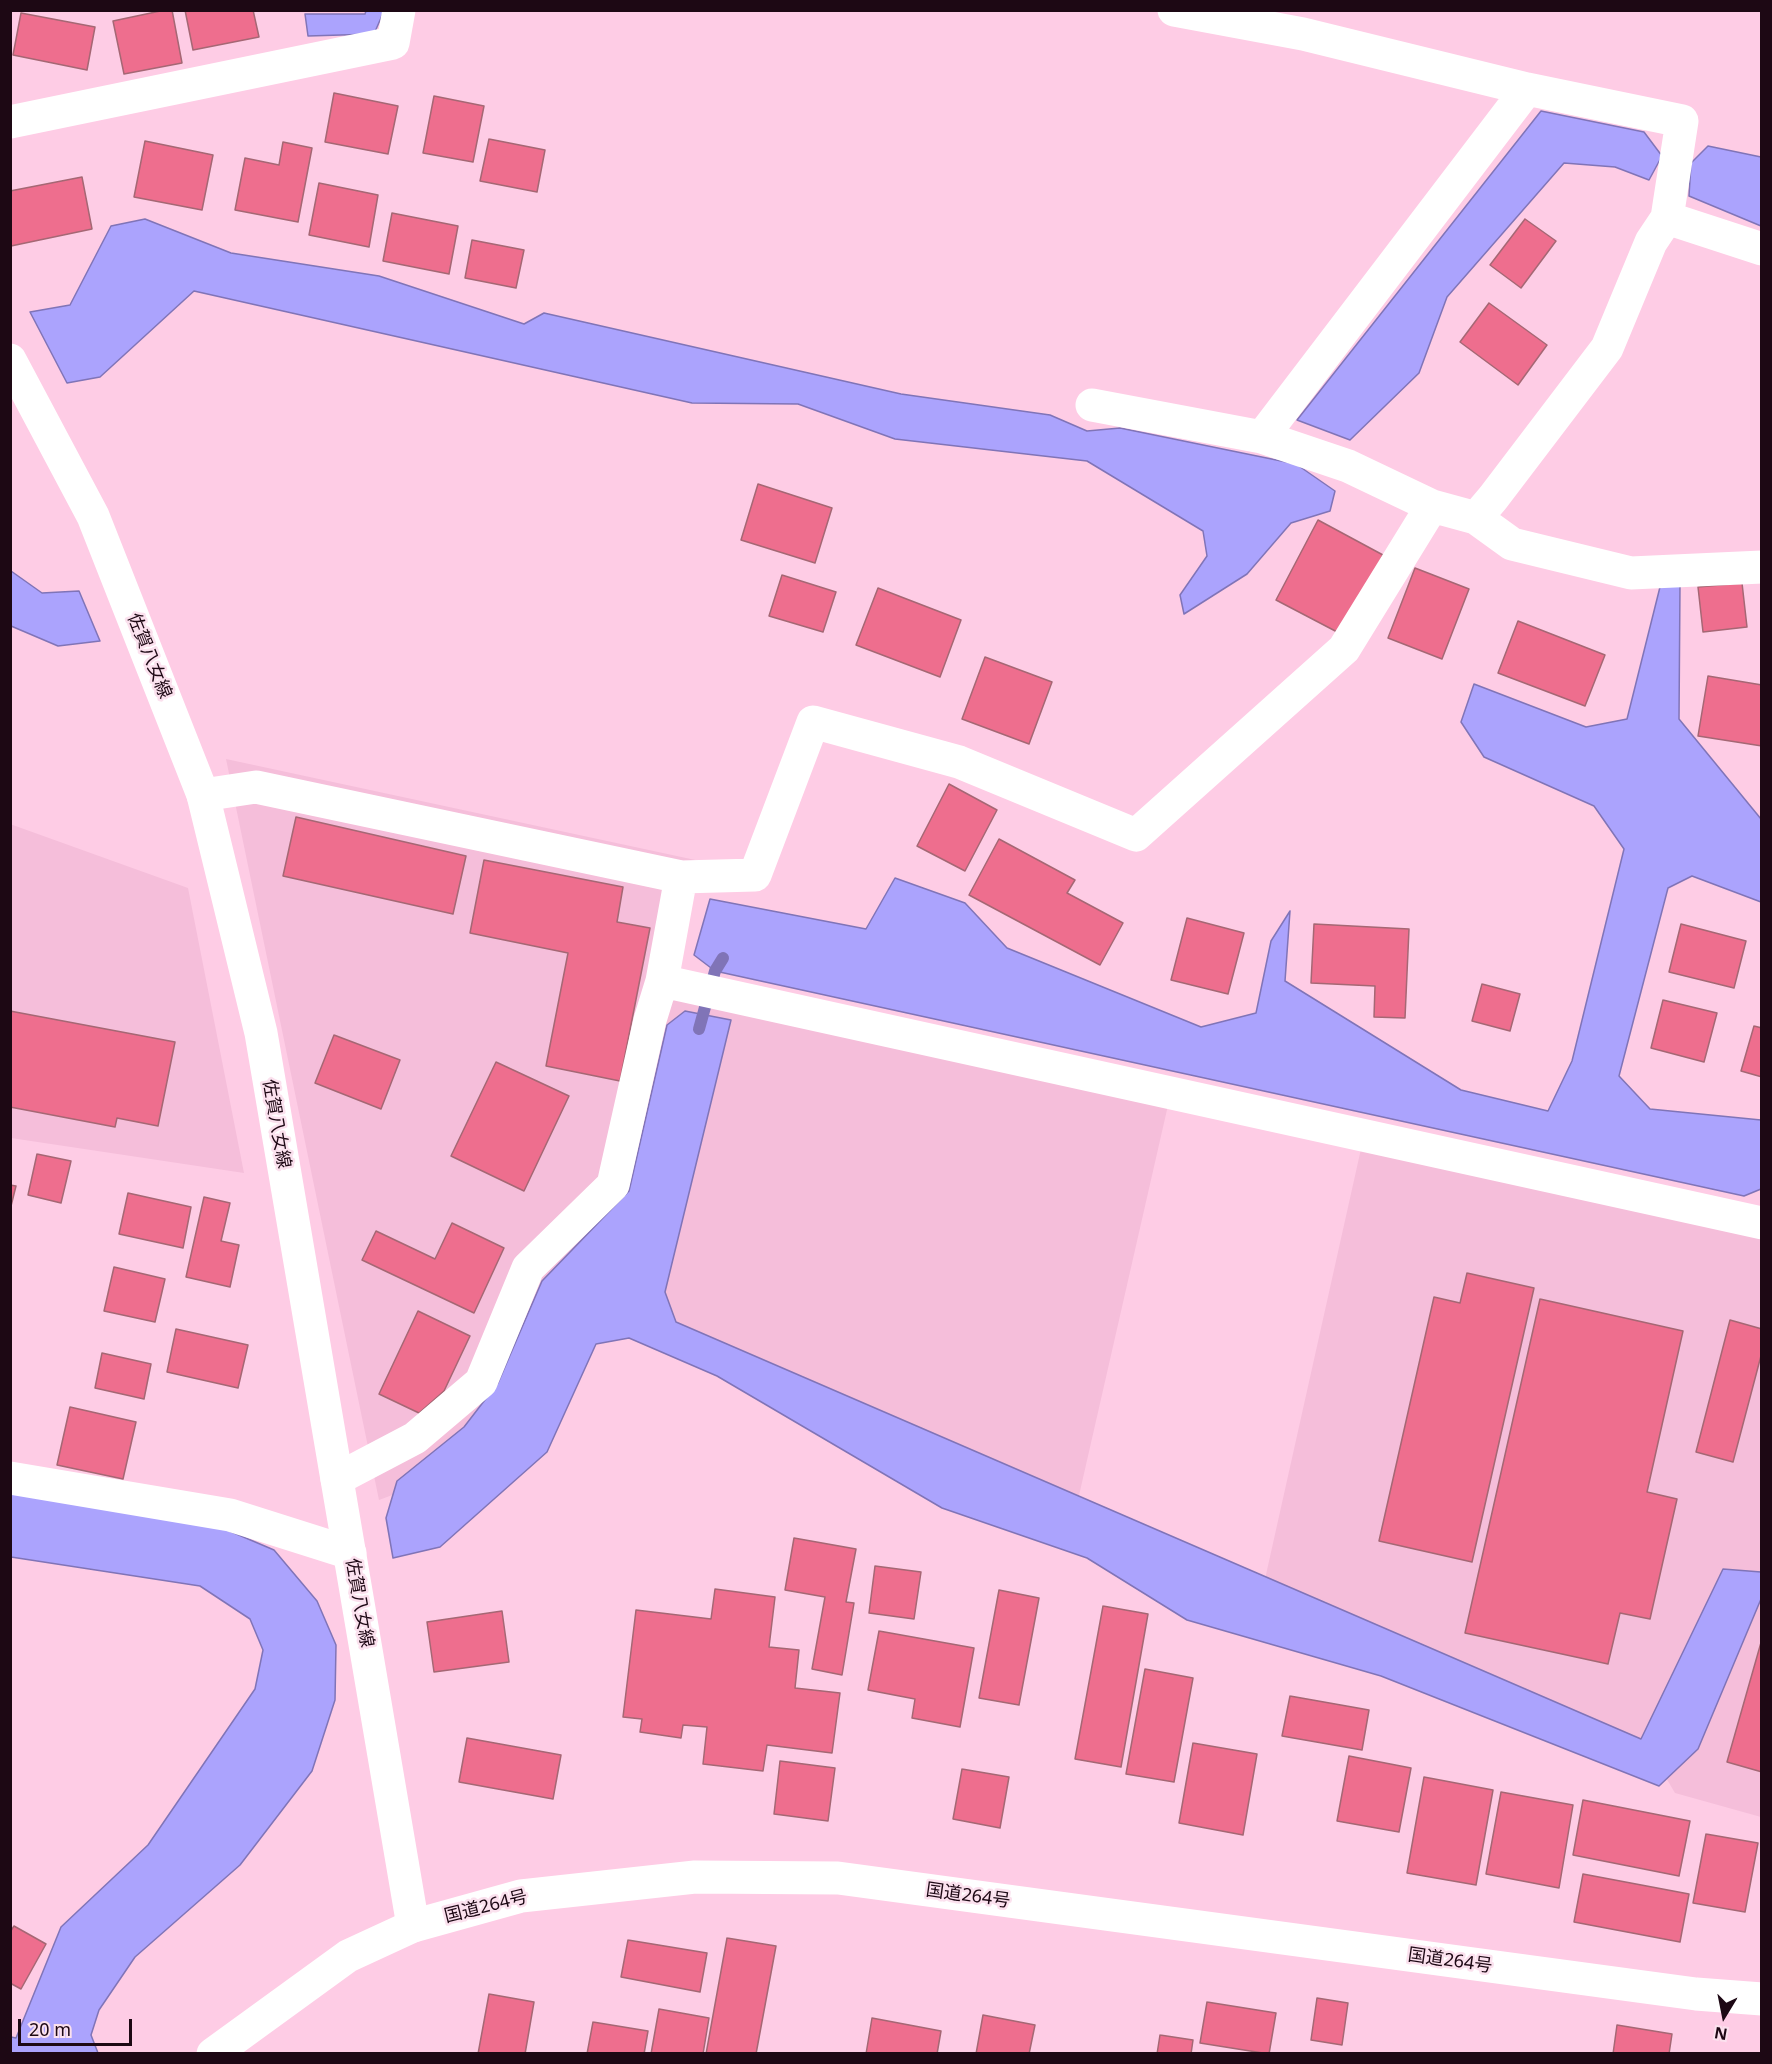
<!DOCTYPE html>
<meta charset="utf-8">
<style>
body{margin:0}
#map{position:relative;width:1772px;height:2064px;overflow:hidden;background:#fecce5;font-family:"Noto Sans",sans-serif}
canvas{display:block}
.frame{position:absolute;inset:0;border:12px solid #1d0814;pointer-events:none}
.north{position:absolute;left:1694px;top:1986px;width:60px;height:60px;-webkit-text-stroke:4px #fbe1ee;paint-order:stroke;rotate:190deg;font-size:16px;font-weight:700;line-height:24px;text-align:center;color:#1d0814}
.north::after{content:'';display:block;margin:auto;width:21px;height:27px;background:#1d0814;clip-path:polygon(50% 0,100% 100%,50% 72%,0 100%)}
.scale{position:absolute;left:18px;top:2019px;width:114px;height:27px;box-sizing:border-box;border:3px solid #1d0814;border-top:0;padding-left:8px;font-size:18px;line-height:21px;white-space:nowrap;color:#1d0814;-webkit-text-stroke:4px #fbe1ee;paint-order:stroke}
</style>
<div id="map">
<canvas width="1772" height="2064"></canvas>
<div class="frame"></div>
<div class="north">N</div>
<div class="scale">20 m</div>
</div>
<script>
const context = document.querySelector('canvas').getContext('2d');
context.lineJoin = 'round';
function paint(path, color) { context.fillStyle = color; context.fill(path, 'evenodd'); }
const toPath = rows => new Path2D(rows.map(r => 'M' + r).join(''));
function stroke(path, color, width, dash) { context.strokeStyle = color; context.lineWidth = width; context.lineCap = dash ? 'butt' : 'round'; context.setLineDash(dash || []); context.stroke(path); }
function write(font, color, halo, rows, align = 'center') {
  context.font = font + ' "Noto Sans","Noto Sans JP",sans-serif'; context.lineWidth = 5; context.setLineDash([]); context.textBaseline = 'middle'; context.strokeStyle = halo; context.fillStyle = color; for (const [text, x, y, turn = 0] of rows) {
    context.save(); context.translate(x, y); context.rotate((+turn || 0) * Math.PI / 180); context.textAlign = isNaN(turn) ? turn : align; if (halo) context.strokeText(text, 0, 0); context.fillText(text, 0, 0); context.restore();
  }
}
paint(toPath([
 [226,759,700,861,679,970,1174,1079,1075,1513,586,1299,510,1451,379,1500],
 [10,824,188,888,244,1173,11,1138],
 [1367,1122,1761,1207,1761,1817,1675,1793,1652,1754,1261,1597]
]), '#f5beda');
const water = toPath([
 [366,11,384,11,374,34,308,36,305,14,365,14,366,11],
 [1541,111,1644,132,1662,156,1649,180,1615,167,1564,163,1447,297,1419,373,1350,440,1297,420,1541,111],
 [1708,146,1761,157,1761,226,1689,196,1691,163,1708,146],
 [145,219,231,253,379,276,524,324,544,313,901,394,1050,415,1087,431,1120,428,1296,464,1335,491,1330,511,1291,523,1247,574,1184,614,1180,595,1207,556,1203,531,1087,461,895,439,798,404,692,403,194,291,100,377,67,383,30,312,70,305,111,226,145,219],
 [11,571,42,593,79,591,100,641,58,646,11,626,11,571],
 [1680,584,1679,719,1761,819,1761,902,1692,876,1668,888,1619,1076,1650,1109,1761,1120,1761,1189,1744,1196,715,971,694,955,710,899,866,929,895,878,965,903,1007,948,1201,1027,1256,1013,1271,941,1290,911,1285,981,1461,1090,1548,1111,1572,1061,1624,849,1594,806,1484,757,1461,722,1474,684,1586,727,1627,719,1660,587,1680,584],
 [685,1011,731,1020,665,1292,676,1322,1641,1739,1723,1569,1761,1572,1761,1599,1698,1749,1659,1786,1381,1676,1187,1620,1087,1558,942,1508,717,1376,629,1338,596,1344,547,1452,440,1547,393,1558,386,1518,397,1481,464,1427,498,1383,542,1281,629,1191,667,1025,685,1011],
 [10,1493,220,1527,274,1550,317,1601,336,1645,335,1700,312,1771,240,1865,135,1957,99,2010,91,2035,98,2053,11,2053,11,2037,16,2038,61,1927,148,1845,255,1689,263,1650,250,1619,200,1586,11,1557,10,1493]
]);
paint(water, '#aba3fd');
stroke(water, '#8074b7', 1.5);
stroke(toPath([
 [699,1029,715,971,723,958]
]), '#8074b7', 12);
const building = toPath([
 [165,10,172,10,182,63,124,74,113,21,165,10],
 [185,10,253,10,259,37,193,50,185,10],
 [21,13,95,27,87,70,13,55,21,13],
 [334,93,398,106,388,154,325,142,334,93],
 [434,96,484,106,473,162,423,153,434,96],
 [489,139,545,150,537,192,480,181,489,139],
 [145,141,213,155,202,210,134,197,145,141],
 [283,142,312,148,298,222,235,210,245,158,279,165,283,142],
 [82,177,92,229,11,246,10,191,82,177],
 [319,183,378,195,369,247,309,235,319,183],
 [392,213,458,226,449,274,383,261,392,213],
 [1525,219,1556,241,1521,288,1490,265,1525,219],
 [472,240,524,250,516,288,465,278,472,240],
 [1489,303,1547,345,1518,385,1460,342,1489,303],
 [758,484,832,508,815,563,741,540,758,484],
 [1318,520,1383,555,1341,634,1276,600,1318,520],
 [1415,568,1469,589,1442,659,1388,638,1415,568],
 [782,575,836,592,823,632,769,616,782,575],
 [1742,583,1747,627,1703,632,1698,587,1742,583],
 [878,588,961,620,940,677,856,645,878,588],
 [1518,621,1605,655,1585,706,1498,673,1518,621],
 [985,657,1052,682,1029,744,962,719,985,657],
 [1708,676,1762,685,1762,746,1698,736,1708,676],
 [949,784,997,810,965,871,917,846,949,784],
 [296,817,466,856,453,914,283,876,296,817],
 [999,839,1075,880,1067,893,1123,923,1100,965,969,895,999,839],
 [484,860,623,887,617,922,650,928,620,1081,546,1066,568,953,470,933,484,860],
 [1187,918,1244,933,1228,994,1171,980,1187,918],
 [1314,924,1409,929,1405,1018,1374,1017,1375,986,1311,983,1314,924],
 [1681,924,1746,941,1734,988,1669,972,1681,924],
 [1482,984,1520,994,1510,1031,1472,1021,1482,984],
 [1663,1000,1717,1013,1704,1062,1651,1048,1663,1000],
 [10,1011,175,1042,158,1126,117,1118,115,1127,10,1107,10,1011],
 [1754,1026,1762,1028,1762,1077,1741,1071,1754,1026],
 [334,1035,400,1060,381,1109,315,1083,334,1035],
 [496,1062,569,1096,524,1191,451,1156,496,1062],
 [37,1154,71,1161,61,1203,28,1195,37,1154],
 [10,1185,16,1186,10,1210,10,1185],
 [128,1193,191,1207,183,1248,119,1234,128,1193],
 [204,1197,230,1203,221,1241,239,1245,230,1287,186,1277,204,1197],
 [452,1223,504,1248,474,1313,362,1260,376,1231,435,1259,452,1223],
 [114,1267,165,1279,155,1322,104,1311,114,1267],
 [1467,1273,1534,1288,1472,1562,1379,1541,1434,1297,1460,1303,1467,1273],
 [1540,1299,1683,1331,1647,1492,1677,1499,1650,1619,1620,1613,1608,1664,1465,1633,1540,1299],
 [418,1311,470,1336,444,1391,419,1413,379,1394,418,1311],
 [1730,1320,1762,1329,1762,1352,1733,1462,1696,1452,1730,1320],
 [176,1329,248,1345,238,1388,167,1372,176,1329],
 [102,1353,151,1364,144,1399,95,1388,102,1353],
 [70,1407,136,1422,123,1479,57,1465,70,1407],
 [794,1538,856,1549,846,1602,854,1603,842,1675,812,1669,825,1597,785,1590,794,1538],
 [875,1566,921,1572,914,1619,869,1613,875,1566],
 [715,1589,775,1597,769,1647,799,1650,795,1688,840,1693,832,1753,767,1745,763,1771,703,1764,707,1727,683,1725,681,1738,640,1732,642,1719,623,1717,636,1610,711,1619,715,1589],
 [999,1590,1039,1598,1019,1705,979,1698,999,1590],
 [1103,1606,1148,1614,1121,1767,1075,1759,1103,1606],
 [502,1611,509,1662,434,1672,427,1622,502,1611],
 [879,1631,974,1648,960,1727,912,1718,915,1699,868,1690,879,1631],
 [1762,1639,1762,1772,1727,1762,1762,1639],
 [1145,1669,1193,1678,1174,1782,1126,1774,1145,1669],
 [1290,1696,1369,1710,1362,1750,1282,1736,1290,1696],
 [467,1738,561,1755,553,1799,459,1782,467,1738],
 [1193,1743,1257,1754,1243,1835,1179,1823,1193,1743],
 [1349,1756,1411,1768,1399,1832,1337,1821,1349,1756],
 [780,1761,835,1768,828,1821,774,1814,780,1761],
 [962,1769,1009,1777,1000,1828,953,1819,962,1769],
 [1424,1777,1493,1790,1476,1885,1407,1873,1424,1777],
 [1501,1792,1573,1805,1559,1888,1486,1874,1501,1792],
 [1583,1800,1690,1821,1679,1876,1573,1855,1583,1800],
 [1706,1834,1758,1843,1745,1912,1693,1903,1706,1834],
 [1583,1874,1689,1894,1680,1942,1574,1922,1583,1874],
 [14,1926,46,1944,21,1989,10,1983,10,1932,14,1926],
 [727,1938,776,1946,756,2054,706,2054,727,1938],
 [628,1940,707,1953,700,1992,621,1977,628,1940],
 [489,1994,534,2002,525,2054,478,2054,489,1994],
 [1317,1998,1348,2003,1342,2045,1311,2040,1317,1998],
 [1207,2002,1276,2013,1269,2054,1200,2043,1207,2002],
 [659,2009,709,2018,703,2054,651,2054,659,2009],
 [983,2015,1035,2025,1029,2054,976,2054,983,2015],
 [872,2018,941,2031,937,2054,866,2054,872,2018],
 [593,2022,648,2031,644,2054,587,2054,593,2022],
 [1617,2025,1672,2034,1669,2054,1613,2054,1617,2025],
 [1160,2035,1193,2040,1191,2054,1157,2054,1160,2035]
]);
paint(building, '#ee6e8e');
stroke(building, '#a56774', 1.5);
stroke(toPath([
 [1174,10,1303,34,1527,89,1682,121,1667,218,1762,249],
 [10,122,393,43,399,10],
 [1092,405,1262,437,1348,466,1432,506],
 [1262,437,1527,89],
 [1476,518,1493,498,1607,348,1651,242,1667,218],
 [203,795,256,787,681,877,662,981,1762,1223],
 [681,877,755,875,813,722,959,762,1136,835,1344,649,1432,506,1476,518,1512,544,1631,573,1762,567],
 [10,1478,230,1515,350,1553],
 [337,1479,415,1438,481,1382,528,1268,613,1185,650,1020,662,981]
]), '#fff', 33);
stroke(toPath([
 [10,360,93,516,203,795,261,1033,413,1926]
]), '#fff', 33);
stroke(toPath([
 [213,2054,348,1956,413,1926,521,1896,695,1877,838,1878,1696,1994,1762,1999]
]), '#fff', 33);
write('18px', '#1d0814', '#fbe1ee', [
 ["佐賀八女線",149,656,68],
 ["佐賀八女線",276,1124,80],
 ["佐賀八女線",359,1603,80],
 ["国道264号",968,1896,8],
 ["国道264号",486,1907,-14],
 ["国道264号",1450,1961,8]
]);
</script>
